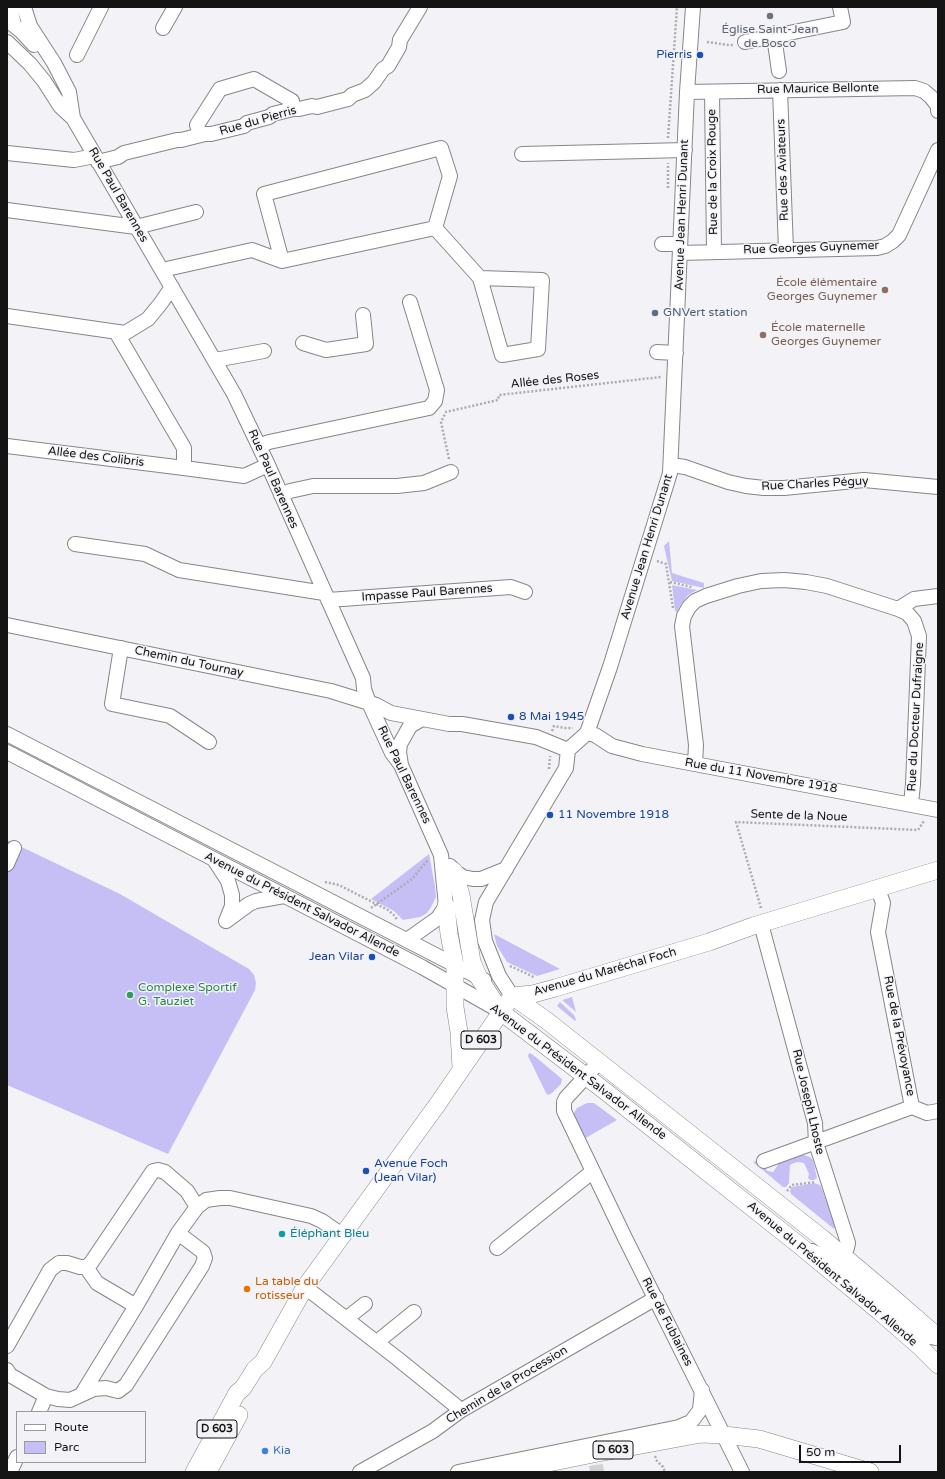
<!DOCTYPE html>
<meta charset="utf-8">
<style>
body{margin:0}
#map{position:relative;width:945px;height:1479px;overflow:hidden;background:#f3f3f7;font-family:"Varela Round",sans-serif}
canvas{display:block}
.frame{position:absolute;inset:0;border:8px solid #141415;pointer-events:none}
.legend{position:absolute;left:16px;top:1411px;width:130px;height:52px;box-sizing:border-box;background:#f3f3f7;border:1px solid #9a9a9d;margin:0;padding:5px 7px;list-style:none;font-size:12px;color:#141415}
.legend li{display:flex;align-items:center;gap:8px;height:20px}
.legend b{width:20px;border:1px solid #9a9a9d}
.scale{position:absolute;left:799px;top:1445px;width:102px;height:18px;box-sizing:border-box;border:2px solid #141415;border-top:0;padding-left:5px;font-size:12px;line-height:14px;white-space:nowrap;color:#141415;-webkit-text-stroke:3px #f3f3f7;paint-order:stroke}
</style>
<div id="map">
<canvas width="945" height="1479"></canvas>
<div class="frame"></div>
<ul class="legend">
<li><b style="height:5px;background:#fff"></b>Route</li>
<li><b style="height:11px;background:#c5bff6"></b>Parc</li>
</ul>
<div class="scale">50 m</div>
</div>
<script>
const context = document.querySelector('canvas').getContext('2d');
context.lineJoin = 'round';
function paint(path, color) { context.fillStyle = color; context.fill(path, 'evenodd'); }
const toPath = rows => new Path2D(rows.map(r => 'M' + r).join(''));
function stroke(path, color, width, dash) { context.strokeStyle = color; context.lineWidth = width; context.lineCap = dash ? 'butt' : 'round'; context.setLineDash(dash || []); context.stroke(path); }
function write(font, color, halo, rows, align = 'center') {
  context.font = font + ' "Varela Round",sans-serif'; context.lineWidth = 3; context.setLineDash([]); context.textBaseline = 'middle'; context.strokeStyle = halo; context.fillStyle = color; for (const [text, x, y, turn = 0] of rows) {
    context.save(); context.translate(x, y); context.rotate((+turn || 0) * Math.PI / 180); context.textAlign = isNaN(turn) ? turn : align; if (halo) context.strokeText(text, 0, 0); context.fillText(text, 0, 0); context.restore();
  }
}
paint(toPath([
 [669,541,672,573,704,583,704,588,672,581,664,546],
 [672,585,697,590,688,595,681,604,677,612,675,611],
 [7,840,120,894,249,969,254,975,256,983,255,990,168,1154,7,1085],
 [429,854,435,886,436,897,431,907,427,913,420,917,403,920,394,911,371,899],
 [494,934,560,969,537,976,507,962,497,946],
 [572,997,576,1012,562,1000],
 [560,1002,574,1015,576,1020,575,1021,557,1006],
 [529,1053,532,1054,562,1079,561,1084,552,1093,548,1095,546,1093,528,1056],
 [587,1103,594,1103,617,1120,584,1139,575,1121,574,1113,577,1108],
 [800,1154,810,1157,813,1160,817,1178,814,1180,810,1180,808,1178,809,1174,804,1163,798,1162,794,1163,790,1165,789,1183,786,1187,783,1187,753,1162,756,1161,768,1171,773,1172,780,1162],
 [814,1183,820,1185,822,1189,835,1226,834,1229,791,1194,790,1191,792,1187]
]), '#c5bff6');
stroke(toPath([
 [596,1465,597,1472]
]), '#d2d2d5', 14, [14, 7]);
const minor = toPath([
 [10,7,14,25],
 [24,7,30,26,54,63,69,92,73,118],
 [7,20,21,31,34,45],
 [163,28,175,7],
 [7,42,30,64,44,81,60,106,73,118,234,394,268,465,363,678,364,689,369,703,392,753,401,765,441,855,446,906,438,918,407,940],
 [745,42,774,36],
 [77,55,101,7],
 [779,71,774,36,843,22,840,7],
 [780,90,786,250],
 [687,92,915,88,924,91,931,97,938,106,938,111],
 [712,92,714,252],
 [200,135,197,125,220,89,254,79,292,101,293,109],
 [7,153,74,160,95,156],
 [522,154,685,150],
 [98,162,118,157,124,153,177,140,181,140,205,134,211,134,244,126,247,123,269,117,273,114,293,109,299,109,312,106,317,107,348,99,352,95,365,90,374,82,383,69,388,66,399,47,400,40,420,7],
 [7,210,136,227,196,212],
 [435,228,480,278,502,355,538,349,542,280,480,278],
 [662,244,680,244],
 [680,253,877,248,885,246,893,241,899,235,938,150],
 [162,270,252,250,282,261,435,228,450,176,441,148,264,194,282,261],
 [7,316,125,333,148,319,161,303,172,287],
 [116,332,184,448,184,468,244,476,268,465],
 [303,343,326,350,366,344,363,315],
 [657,352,676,353],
 [215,360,264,351],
 [7,446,184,468],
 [259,446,269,442,429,408,435,401,437,390,410,302],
 [671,465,685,467,728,482,746,486,764,488,784,488,864,480,938,487],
 [281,495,290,491,313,486,397,486,424,483,451,472],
 [75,544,145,554,179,570,324,593],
 [328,600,511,587,525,592],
 [898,609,914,599,938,596],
 [7,625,331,691,376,705,391,713,449,724,462,724,536,737,568,750],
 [121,648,112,704,170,716,209,742],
 [587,733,595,735,612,746,642,754,938,810],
 [7,734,484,980],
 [7,752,422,967,500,1011],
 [695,764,696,745,682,626,684,616,689,607,695,601,706,596,738,586,761,581,784,580,806,582,827,586,898,609,907,613,914,621,919,636,913,784,911,804],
 [401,765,399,752,400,744,410,726,422,719],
 [215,861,228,881,232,895,232,906,226,921],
 [7,864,14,848],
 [450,866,454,871,463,877,473,879,481,879,506,869],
 [878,889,883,903,878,932,912,1107],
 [226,921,249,904,256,901,284,896],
 [761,924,815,1123,816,1143,848,1243,847,1248,842,1255],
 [512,996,499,976,485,941,482,920,486,902,566,768,568,750,587,733,610,667,670,473,687,92,693,7],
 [599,1062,566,1098,564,1102,564,1111,625,1238,742,1472],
 [912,1107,927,1113,938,1111],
 [764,1161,912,1107],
 [197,1207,206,1200,220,1198,230,1198,311,1216,322,1221,342,1235],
 [497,1248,592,1172],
 [812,1251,836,1262,896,1313,922,1336,938,1338],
 [86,1267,97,1283,136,1306,178,1233],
 [305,1287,398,1359,456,1406,460,1411],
 [347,1318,365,1304],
 [377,1342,414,1312],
 [7,1346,50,1270,59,1263,67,1263,80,1267,86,1267,91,1263,153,1171,158,1170,165,1172,187,1191,197,1207,178,1233,203,1252,205,1258,202,1266,126,1385,118,1391,106,1388,94,1389,70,1400,58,1399,46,1396,10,1375,7,1370],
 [82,1394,136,1306],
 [39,1412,46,1396],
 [10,1472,17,1457],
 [360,1472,433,1431,460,1411,656,1298],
 [458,1472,679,1427,691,1422,700,1410,702,1390]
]);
const major = toPath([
 [454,871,461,895,472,962,479,978,501,1012,605,1091,799,1245,880,1312,919,1346,938,1365],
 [446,906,449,934,455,965,455,1007,459,1032,461,1068],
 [512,996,546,1020,822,1238,892,1297,938,1337],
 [194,1472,237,1393,243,1388,255,1369,263,1362,305,1287,437,1105,512,996,533,994,555,988,709,942,753,926,938,870],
 [208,1472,239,1415],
 [504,1472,593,1454,701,1434,724,1435,759,1439,870,1472]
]);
stroke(minor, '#868689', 16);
stroke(major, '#868689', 18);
stroke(toPath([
 [707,42,729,45,733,45],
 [668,138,677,7],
 [668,188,668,163],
 [449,459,441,422,446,412,498,400,499,395,661,377],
 [657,561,666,564,673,608],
 [670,582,692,587],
 [552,731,554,726,565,728,573,728],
 [549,769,550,756],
 [325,882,339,885,388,910,395,916,397,920],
 [371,908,412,879,428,860],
 [761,908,736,822,918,830,924,821],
 [510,966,532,976,534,978],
 [787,1191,792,1185,815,1182],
 [655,1456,657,1461,663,1467,665,1472]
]), '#acacaf', 2.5, [2, 2]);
stroke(minor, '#fff', 14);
stroke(major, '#fff', 17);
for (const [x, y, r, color] of [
 [770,16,4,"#6b7280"],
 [700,55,4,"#1a4fb4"],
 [885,290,4,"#8d6e63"],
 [655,313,4,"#5c6f8a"],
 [763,335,4,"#8d6e63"],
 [511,717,4,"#1a4fb4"],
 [550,815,4,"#1a4fb4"],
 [372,957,4,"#1a4fb4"],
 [130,995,4,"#2e9e5b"],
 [366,1171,4,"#1a4fb4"],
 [282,1234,4,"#0f9aa8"],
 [247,1289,4,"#e8710a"],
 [265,1451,4,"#3f7fe0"]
]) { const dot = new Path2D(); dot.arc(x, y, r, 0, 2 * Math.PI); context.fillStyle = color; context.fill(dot); stroke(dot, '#f3f3f7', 1.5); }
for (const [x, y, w] of [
 [481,1040,40],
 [217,1429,40],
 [613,1450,40]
]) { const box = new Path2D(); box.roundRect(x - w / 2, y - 9, w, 18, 3); context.fillStyle = '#f3f3f7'; context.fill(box); stroke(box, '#141415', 1); }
write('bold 11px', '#141415', null, [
 ["D 603",481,1040],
 ["D 603",217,1429],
 ["D 603",613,1450]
]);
write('12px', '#5b616d', '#f3f3f7', [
 ["Église Saint-Jean",770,30],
 ["de Bosco",770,44]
]);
write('12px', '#164399', '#f3f3f7', [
 ["Pierris",692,55,"right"],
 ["8 Mai 1945",519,717],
 ["11 Novembre 1918",558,815],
 ["Jean Vilar",364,957,"right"],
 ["Avenue Foch",374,1164],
 ["(Jean Vilar)",374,1178]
], 'left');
write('12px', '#141415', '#f3f3f7', [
 ["Rue Maurice Bellonte",818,89,-1],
 ["Rue du Pierris",258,121,-16],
 ["Rue des Aviateurs",783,170,-92],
 ["Rue de la Croix Rouge",713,172,-91],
 ["Rue Paul Barennes",118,195,60],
 ["Avenue Jean Henri Dunant",682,215,-88],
 ["Rue Georges Guynemer",811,248,-2],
 ["Allée des Roses",555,380,-6],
 ["Allée des Colibris",96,457,7],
 ["Rue Paul Barennes",273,479,66],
 ["Rue Charles Péguy",815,484,-3],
 ["Avenue Jean Henri Dunant",647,547,-73],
 ["Impasse Paul Barennes",427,593,-4],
 ["Chemin du Tournay",189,662,12],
 ["Rue du Docteur Dufraigne",916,717,-87],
 ["Rue Paul Barennes",404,775,64],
 ["Rue du 11 Novembre 1918",761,776,10],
 ["Sente de la Noue",799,816,2],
 ["Avenue du Président Salvador Allende",302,905,27],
 ["Avenue du Maréchal Foch",605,972,-16],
 ["Rue de la Prévoyance",899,1036,79],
 ["Avenue du Président Salvador Allende",578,1072,37],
 ["Rue Joseph Lhoste",808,1102,77],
 ["Avenue du Président Salvador Allende",832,1274,40],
 ["Rue de Fublaines",667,1322,63],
 ["Chemin de la Procession",507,1385,-31]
]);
write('12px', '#785e54', '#f3f3f7', [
 ["École élémentaire",877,283],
 ["Georges Guynemer",877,297],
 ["École maternelle",771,328,"left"],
 ["Georges Guynemer",771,342,"left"]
], 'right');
write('12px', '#4e5e75', '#f3f3f7', [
 ["GNVert station",663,313]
], 'left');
write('12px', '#27864d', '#f3f3f7', [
 ["Complexe Sportif",138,988],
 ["G. Tauziet",138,1002]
], 'left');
write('12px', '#0d838f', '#f3f3f7', [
 ["Éléphant Bleu",290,1234]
], 'left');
write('12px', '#c56008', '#f3f3f7', [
 ["La table du",255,1282],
 ["rotisseur",255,1296]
], 'left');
write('12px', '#366cbe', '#f3f3f7', [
 ["Kia",273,1451]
], 'left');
</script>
